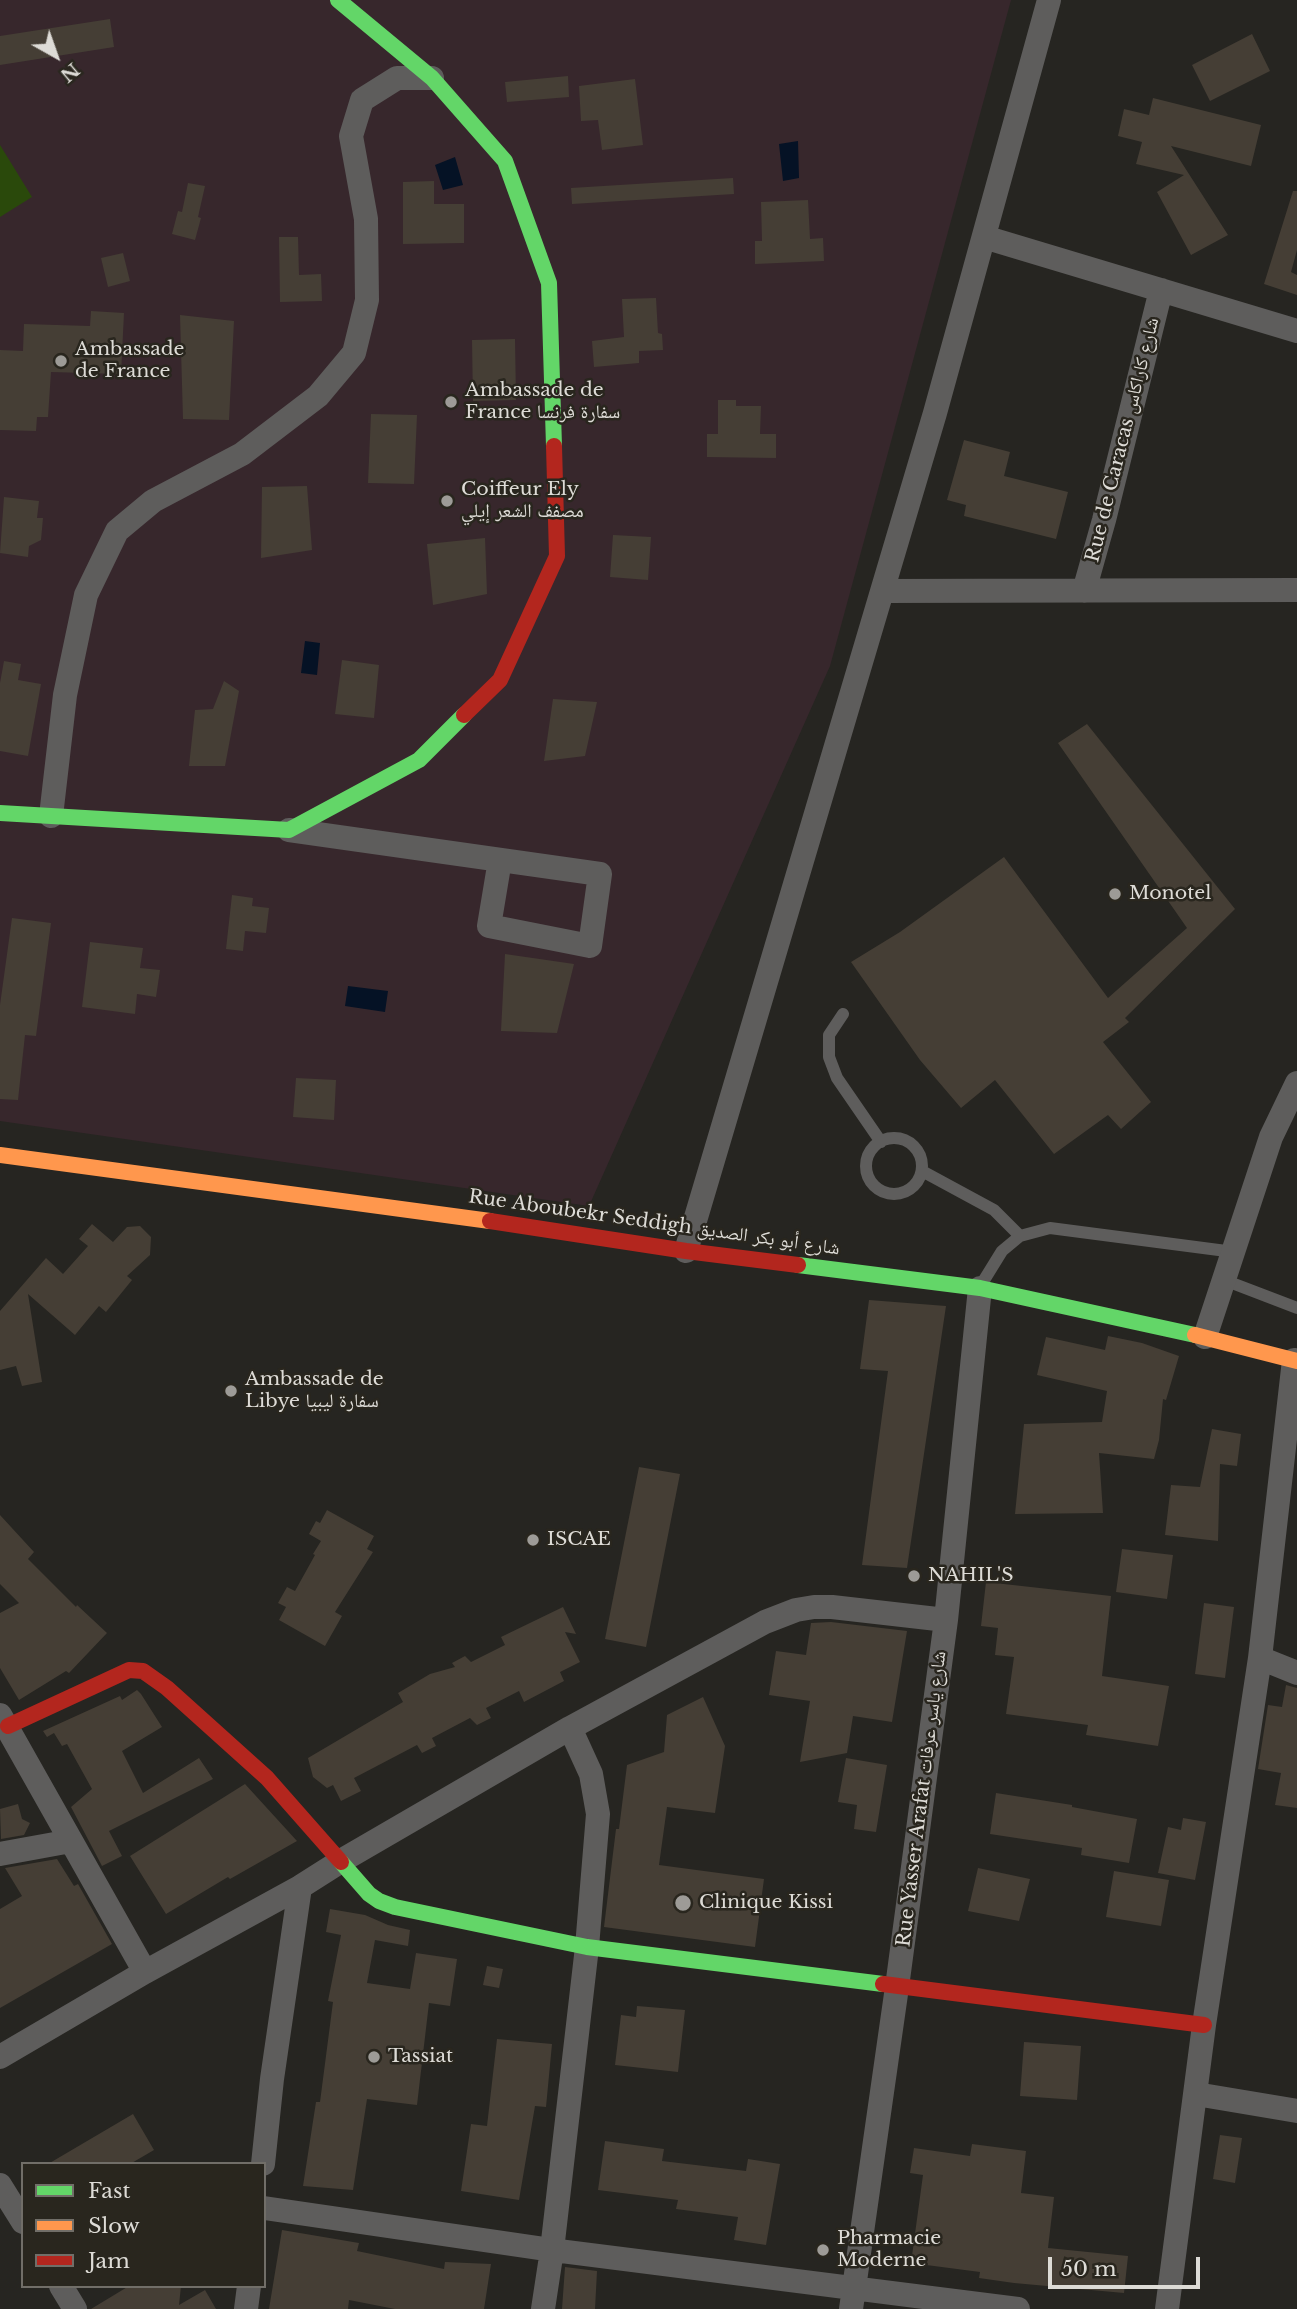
<!DOCTYPE html>
<meta charset="utf-8">
<style>
body{margin:0}
#map{position:relative;width:1297px;height:2309px;overflow:hidden;background:#262521;font-family:"Libre Baskerville",serif}
canvas{display:block}
.legend{position:absolute;left:21px;top:2162px;width:245px;height:126px;box-sizing:border-box;background:#29261e;border:2px solid #716e68;margin:0;padding:9px 12px;list-style:none;font-size:21px;color:#dddbd6}
.legend li{display:flex;align-items:center;gap:14px;height:35px}
.legend b{width:35px;border:2px solid #716e68}
.north{position:absolute;left:21px;top:21px;width:70px;height:70px;-webkit-text-stroke:5px #29261e;paint-order:stroke;rotate:140deg;font-size:19px;font-weight:700;line-height:28px;text-align:center;color:#dddbd6}
.north::after{content:'';display:block;margin:auto;width:24px;height:32px;background:#dddbd6;clip-path:polygon(50% 0,100% 100%,50% 72%,0 100%)}
.scale{position:absolute;left:1048px;top:2257px;width:152px;height:32px;box-sizing:border-box;border:4px solid #dddbd6;border-top:0;padding-left:9px;font-size:21px;line-height:24px;white-space:nowrap;color:#dddbd6;-webkit-text-stroke:5px #29261e;paint-order:stroke}
</style>
<div id="map">
<canvas width="1297" height="2309"></canvas>
<ul class="legend">
<li><b style="height:9px;background:#63d668"></b>Fast</li>
<li><b style="height:9px;background:#ff974d"></b>Slow</li>
<li><b style="height:9px;background:#b3261e"></b>Jam</li>
</ul>
<div class="north">N</div>
<div class="scale">50 m</div>
</div>
<script>
const context = document.querySelector('canvas').getContext('2d');
context.lineJoin = 'round';
function paint(path, color) { context.fillStyle = color; context.fill(path, 'evenodd'); }
const toPath = rows => new Path2D(rows.map(r => 'M' + r).join(''));
function stroke(path, color, width, dash) { context.strokeStyle = color; context.lineWidth = width; context.lineCap = dash ? 'butt' : 'round'; context.setLineDash(dash || []); context.stroke(path); }
function write(font, color, halo, rows, align = 'center') {
  context.font = font + ' "Libre Baskerville","Noto Naskh Arabic",serif'; context.lineWidth = 5; context.setLineDash([]); context.textBaseline = 'middle'; context.strokeStyle = halo; context.fillStyle = color; for (const [text, x, y, turn = 0] of rows) {
    context.save(); context.translate(x, y); context.rotate((+turn || 0) * Math.PI / 180); context.textAlign = isNaN(turn) ? turn : align; if (halo) context.strokeText(text, 0, 0); context.fillText(text, 0, 0); context.restore();
  }
}
paint(toPath([
 [0,0,1011,0,830,666,589,1206,0,1121]
]), '#37272c');
paint(toPath([
 [0,145,32,197,0,217]
]), '#2a490b');
paint(toPath([
 [798,141,799,178,783,181,779,144],
 [455,157,463,185,443,190,435,165],
 [305,641,320,643,317,675,301,673],
 [348,986,388,991,385,1012,345,1006]
]), '#051225');
paint(toPath([
 [110,19,114,47,0,65,0,36],
 [1252,34,1270,71,1210,101,1192,65],
 [568,76,569,97,507,102,505,82],
 [635,79,643,145,602,150,598,120,581,121,579,86],
 [1153,98,1261,125,1251,166,1171,146,1228,235,1191,255,1157,192,1184,175,1136,164,1142,142,1118,136,1124,109,1149,115],
 [733,178,734,194,572,204,571,188],
 [434,181,434,204,464,204,464,243,403,244,403,182],
 [188,183,205,186,198,217,201,218,195,240,172,234,178,211,182,212],
 [1293,191,1297,191,1297,250,1291,272,1297,275,1297,295,1264,284],
 [808,200,810,239,823,238,824,261,755,264,755,241,762,241,761,202],
 [279,237,298,237,299,275,321,274,322,301,280,302],
 [123,253,130,281,108,287,101,258],
 [656,298,658,333,662,334,663,350,639,351,639,363,594,367,592,341,624,337,622,299],
 [91,311,124,313,121,374,51,372,48,417,37,417,36,431,0,430,0,350,23,351,24,324,90,326],
 [180,315,234,321,229,420,183,419],
 [515,339,516,400,473,401,472,340],
 [718,400,736,400,736,406,761,406,760,434,776,434,776,458,707,457,707,434,718,434],
 [371,414,417,415,414,484,368,483],
 [964,440,1010,452,1004,476,1068,492,1056,539,964,516,966,505,947,500],
 [307,486,312,550,261,558,262,487],
 [4,497,39,501,37,518,43,518,41,540,29,546,28,557,0,553],
 [613,535,651,537,648,580,610,577],
 [485,538,487,594,433,605,427,544],
 [342,660,379,665,374,718,335,714],
 [4,661,21,664,18,680,41,684,28,756,0,751,0,683],
 [224,681,239,691,225,766,189,766,195,710,213,709],
 [553,699,597,702,585,756,544,761],
 [1087,724,1235,909,1125,1018,1129,1022,1103,1042,1151,1102,1121,1129,1108,1115,1054,1154,995,1080,961,1108,920,1060,851,962,900,932,1004,857,1108,998,1187,928,1058,743],
 [232,895,253,898,252,906,269,908,266,933,245,931,243,951,226,949],
 [12,918,51,923,36,1036,25,1035,18,1100,0,1099,0,1005],
 [90,942,143,948,140,968,160,970,156,997,137,994,135,1014,82,1007],
 [505,954,574,964,557,1033,501,1031],
 [296,1078,336,1080,334,1120,293,1117],
 [92,1224,113,1242,127,1227,140,1226,151,1237,150,1255,127,1276,132,1280,106,1312,99,1306,75,1335,28,1294,42,1382,22,1386,16,1366,0,1370,0,1311,46,1258,63,1274,88,1246,79,1239],
 [869,1300,946,1306,907,1568,862,1565,888,1371,860,1369],
 [1108,1336,1142,1343,1179,1356,1166,1400,1163,1399,1159,1440,1154,1459,1099,1453,1103,1513,1015,1514,1024,1424,1102,1422,1107,1391,1037,1375,1046,1337,1105,1350],
 [1212,1429,1241,1434,1237,1466,1220,1464,1218,1541,1165,1535,1171,1485,1200,1487],
 [639,1467,680,1474,646,1647,605,1639],
 [327,1510,374,1536,367,1549,373,1552,335,1612,342,1616,325,1646,279,1620,286,1607,278,1603,287,1587,295,1591,315,1555,313,1554,321,1541,309,1534,316,1521,320,1523],
 [0,1515,34,1552,28,1559,76,1607,77,1605,107,1633,69,1673,66,1671,19,1700,0,1668,0,1613,19,1603,0,1584],
 [1122,1549,1173,1555,1167,1599,1116,1592],
 [986,1582,1111,1596,1102,1676,1169,1686,1158,1746,1086,1735,1088,1725,1006,1714,1014,1657,995,1655,998,1628,981,1626],
 [1204,1603,1234,1607,1225,1678,1195,1674],
 [563,1607,576,1634,565,1632,580,1662,560,1672,564,1681,524,1702,519,1691,486,1708,491,1718,477,1725,470,1718,432,1738,436,1746,422,1753,417,1745,354,1778,361,1791,341,1801,333,1785,327,1788,313,1777,308,1758,403,1702,398,1693,430,1674,455,1667,452,1663,465,1656,471,1662,505,1645,501,1637],
 [831,1622,907,1631,892,1722,853,1716,847,1753,800,1762,810,1701,769,1695,776,1651,806,1655,811,1623],
 [1286,1685,1297,1688,1297,1808,1275,1805,1281,1773,1258,1769,1268,1705,1282,1707],
 [137,1690,141,1694,162,1727,122,1751,143,1793,199,1758,213,1779,109,1831,122,1856,102,1866,71,1807,92,1789,67,1744,62,1746,54,1733,47,1737,43,1731,120,1696,122,1700],
 [703,1697,725,1746,715,1813,667,1807,659,1865,764,1879,755,1947,604,1927,616,1829,619,1829,627,1765,664,1752,667,1715],
 [846,1758,887,1765,876,1832,854,1829,857,1805,838,1802],
 [245,1784,297,1841,230,1879,228,1877,166,1914,130,1856],
 [996,1793,1072,1805,1072,1807,1137,1819,1129,1863,1081,1855,1082,1848,990,1834],
 [18,1804,22,1819,30,1823,24,1835,1,1839,0,1809],
 [1183,1818,1206,1822,1195,1880,1158,1873,1168,1827,1181,1830],
 [57,1859,74,1886,78,1884,112,1944,0,2008,0,1909,22,1896,5,1868],
 [978,1868,1030,1879,1019,1921,968,1911],
 [1114,1871,1169,1880,1161,1926,1106,1917],
 [330,1909,365,1915,388,1925,410,1930,408,1946,375,1940,367,1983,410,1989,416,1953,457,1959,450,2006,429,2003,417,2105,367,2099,353,2190,303,2186,316,2102,320,2102,333,2002,328,2001,341,1935,326,1932],
 [487,1966,503,1969,499,1988,483,1985],
 [637,2006,685,2010,678,2072,615,2065,621,2015,636,2017],
 [497,2039,552,2044,546,2107,535,2106,519,2200,461,2191,471,2124,487,2126],
 [1024,2042,1081,2046,1077,2100,1020,2096],
 [133,2114,154,2150,130,2164,48,2164],
 [1220,2135,1242,2138,1235,2183,1213,2179],
 [605,2141,664,2149,662,2161,746,2171,748,2159,780,2164,766,2245,734,2240,738,2217,676,2209,678,2200,598,2190],
 [972,2144,1026,2151,1021,2193,1054,2197,1048,2248,1128,2256,1124,2293,1014,2283,979,2278,980,2272,911,2263,923,2175,910,2173,914,2148,970,2156],
 [282,2230,359,2243,357,2251,444,2269,445,2262,491,2264,484,2309,395,2309,349,2300,348,2309,269,2309],
 [565,2267,597,2271,595,2309,562,2309],
 [129,2286,181,2286,179,2305,205,2290,216,2309,91,2309]
]), '#453e35');
stroke(toPath([
 [843,1014,829,1035,829,1057,837,1078,881,1142],
 '866 1166a28 28 0 1 1 56 0a28 28 0 1 1-56 0Z',
 [922,1171,994,1210,1020,1236],
 [1224,1280,1297,1308],
 [981,1285,1002,1251,1020,1236,1050,1228,1234,1252]
]), '#5e5d5c', 12);
stroke(toPath([
 [984,237,1297,331],
 [883,591,1297,590],
 [1084,591,1104,520,1161,290],
 [51,816,65,695,86,595,117,531,153,501,242,454,318,396,354,353,367,300,366,219,351,136,362,100,397,78,432,78],
 [289,830,600,874,590,946,489,926,500,860],
 [686,1251,935,413,1049,0],
 [1205,1337,1271,1137,1297,1083],
 [1260,1658,1297,1673],
 [0,1715,145,1972],
 [0,1854,71,1841],
 [0,2057,145,1972,300,1887,341,1861,570,1728,765,1622,796,1610,814,1607,832,1607,946,1620],
 [1196,2094,1297,2111],
 [263,2164,272,2079,300,1887],
 [0,2185,23,2222],
 [264,2208,552,2250,1018,2309],
 [61,2286,75,2309],
 [246,2309,249,2286],
 [543,2309,552,2250,587,1947,598,1814,591,1774,570,1728],
 [851,2309,897,1987,946,1620,980,1288],
 [1167,2309,1204,2025,1260,1658,1294,1360]
]), '#5e5d5c', 24);
stroke(toPath([
 [338,0,432,78,505,161,549,283,554,446],
 [0,813,289,830,419,760,464,715],
 [798,1265,980,1288,1195,1335],
 [341,1862,369,1894,379,1901,395,1907,587,1947,883,1984]
]), '#63d668', 16);
stroke(toPath([
 [0,1155,490,1221],
 [1195,1335,1297,1361]
]), '#ff974d', 16);
stroke(toPath([
 [464,715,500,680,557,556,554,446],
 [490,1221,686,1251,798,1265],
 [8,1726,129,1670,143,1671,167,1688,267,1778,341,1862],
 [883,1984,1204,2025]
]), '#b3261e', 16);
for (const [x, y, r, color] of [
 [61,361,7,"#9d9b97"],
 [451,402,7,"#9d9b97"],
 [447,501,7,"#9d9b97"],
 [1115,894,7,"#9d9b97"],
 [231,1391,7,"#9d9b97"],
 [533,1540,7,"#9d9b97"],
 [914,1576,7,"#9d9b97"],
 [683,1903,9,"#9d9b97"],
 [374,2057,7,"#9d9b97"],
 [823,2250,7,"#9d9b97"]
]) { const dot = new Path2D(); dot.arc(x, y, r, 0, 2 * Math.PI); context.fillStyle = color; context.fill(dot); stroke(dot, '#29261e', 2.5); }
write('19px', '#dddbd6', '#29261e', [
 ["Ambassade",75,350],
 ["de France",75,372],
 ["Ambassade de",465,391],
 ["France سفارة فرنسا",465,413],
 ["Coiffeur Ely",461,490],
 ["مصفف الشعر إيلي",461,512],
 ["Monotel",1129,894],
 ["Ambassade de",245,1380],
 ["Libye سفارة ليبيا",245,1402],
 ["ISCAE",547,1540],
 ["NAHIL'S",928,1576],
 ["Clinique Kissi",699,1903],
 ["Tassiat",388,2057],
 ["Pharmacie",837,2239],
 ["Moderne",837,2261]
], 'left');
write('19px', '#dddbd6', '#29261e', [
 ["Rue de Caracas شارع كاراكاس",1123,440,-76],
 ["Rue Aboubekr Seddigh شارع أبو بكر الصديق",654,1223,8],
 ["Rue Yasser Arafat شارع ياسر عرفات",922,1799,-83]
]);
</script>
